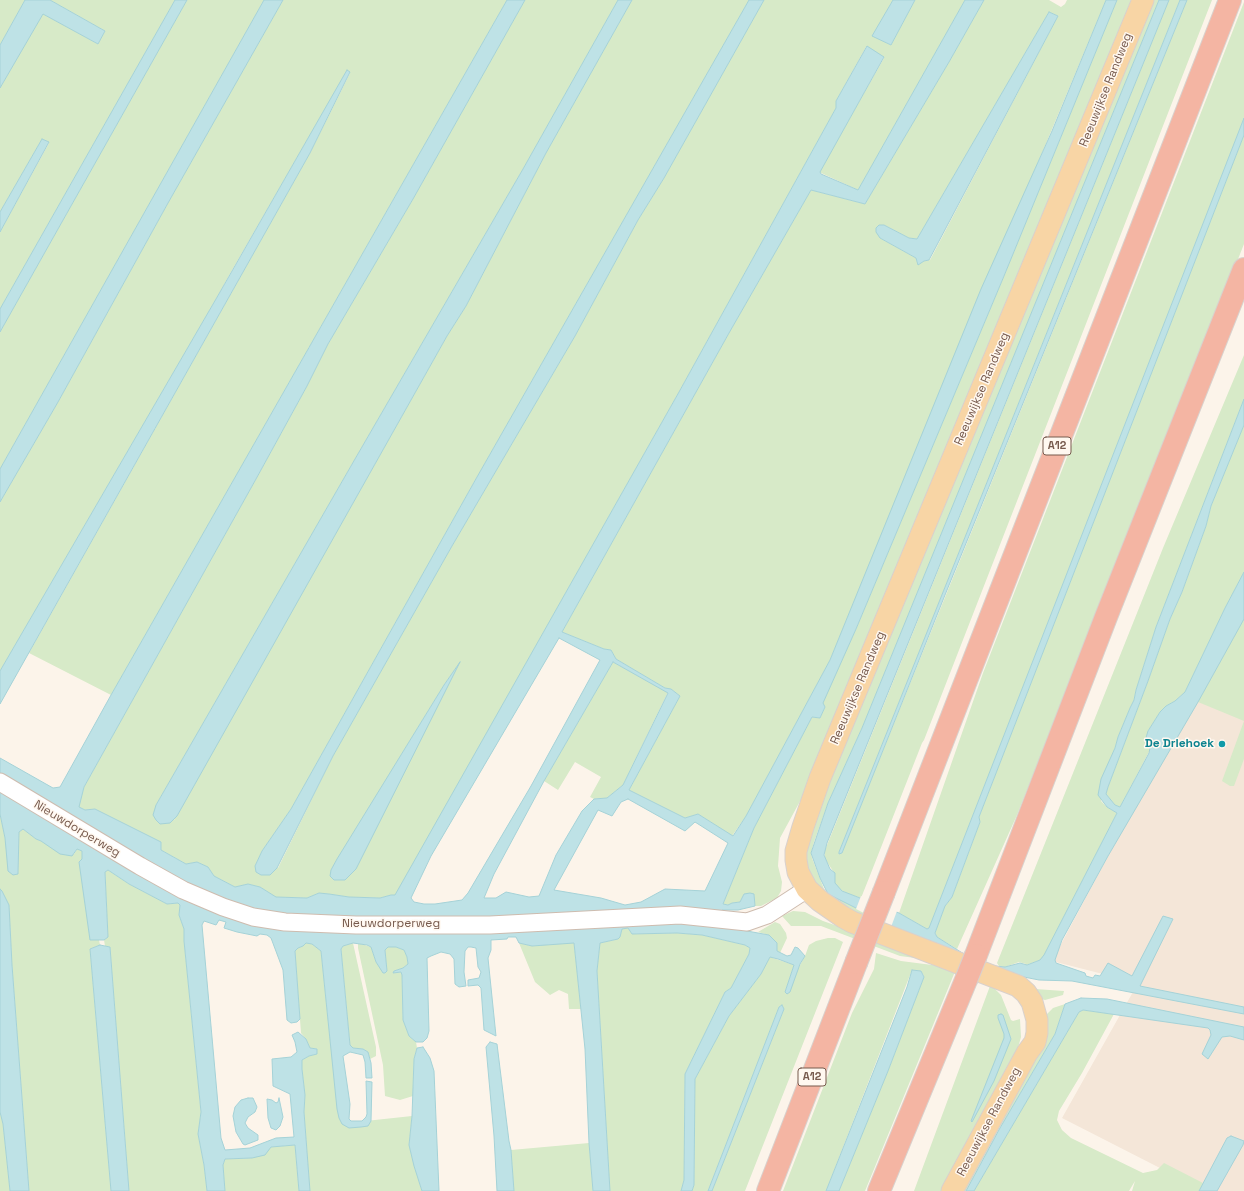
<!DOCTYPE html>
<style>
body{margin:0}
canvas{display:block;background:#fcf4ea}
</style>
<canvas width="1244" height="1191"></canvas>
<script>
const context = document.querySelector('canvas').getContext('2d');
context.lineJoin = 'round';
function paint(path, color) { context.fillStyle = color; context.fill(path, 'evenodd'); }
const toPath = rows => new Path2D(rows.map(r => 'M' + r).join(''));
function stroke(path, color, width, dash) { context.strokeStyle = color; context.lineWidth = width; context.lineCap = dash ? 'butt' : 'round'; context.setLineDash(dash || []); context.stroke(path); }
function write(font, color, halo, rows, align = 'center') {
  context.font = font + ' "Space Grotesk",sans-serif'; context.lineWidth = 3; context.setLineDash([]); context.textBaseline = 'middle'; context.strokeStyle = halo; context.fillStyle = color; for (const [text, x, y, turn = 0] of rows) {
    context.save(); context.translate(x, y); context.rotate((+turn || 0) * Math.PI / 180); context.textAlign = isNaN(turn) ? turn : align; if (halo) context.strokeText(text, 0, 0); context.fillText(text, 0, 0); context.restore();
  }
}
paint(toPath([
 [1244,612,1244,1191,1205,1191,1062,1118,1138,983,1052,961,1125,824]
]), '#f4e6d8');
paint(toPath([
 [0,0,25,0,0,45],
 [50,0,175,0,0,309,0,232,49,143,42,139,0,212,0,88,43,13,98,44,105,31],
 [187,0,264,0,0,469,0,332],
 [283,0,507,0,111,695,29,653,310,153,350,73,347,71,231,272,216,299,0,671,0,502,58,402,168,203],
 [525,0,618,0,523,169,355,459,156,805,174,820,447,336,466,306,546,153,632,0,749,0,477,477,291,809,262,851,255,866,278,868,333,756,452,546,575,336,638,220,664,178,764,0,893,0,873,36,891,45,915,0,965,0,858,190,819,172,884,58,866,47,836,101,836,108,679,392,395,896,391,895,380,898,349,897,329,894,319,893,307,898,275,897,260,887,248,884,235,887,214,876,208,867,197,862,186,864,161,850,161,842,95,809,85,810,78,807,84,787,256,479,307,386,328,344,413,199],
 [458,665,331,870,444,685],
 [984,0,1049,0,1061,7,1065,4,1067,0,1106,0,830,660,746,816,732,836,698,814,685,818,629,790,680,696,671,689,665,688,616,659,611,650,604,649,562,632,729,333,811,190,865,204,949,62],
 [1049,12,1058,16,930,260,924,261,918,264,916,258,880,238,884,225,909,238,917,239],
 [1117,0,1136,0,817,770,780,838,778,866,782,882,781,891,777,898,761,906,755,906,754,894,744,894,740,902,732,903,728,905,723,904,754,828,812,717,820,718,825,707,822,703,856,629,1004,276],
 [1149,0,1159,0,862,728,828,803,814,842,811,853,812,858,824,889,828,894,896,928,895,932,820,895,800,856,939,508],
 [1169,0,1180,0,839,852,841,854,1187,0,1212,0,924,740,922,743,869,878,861,898,846,893,838,888,835,883,833,871,825,859,825,850],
 [1244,2,1244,118,929,928,927,929,899,913,983,673],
 [1244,135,1244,244,1017,815,957,949,937,937,935,932,945,906,952,897,980,822,979,817],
 [1244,355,1244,399,1156,627,1136,690,1134,700,1130,708,1118,737,1101,801,1107,807,1117,813,1043,958,1040,960,1026,965,1026,964,1019,962,1005,967,999,966,997,963,1163,548],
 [1244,425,1244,572,1225,608,1185,692,1175,701,1166,706,1160,712,1148,731,1150,750,1120,807,1115,805,1106,794,1108,787,1148,681,1170,619,1182,592,1206,526,1211,506],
 [1244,619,1244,759,1234,786,1230,786,1222,781,1244,721,1198,702],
 [613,662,668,692,623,785,607,798,594,799,590,797,601,777,575,762,558,790,544,781],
 [0,814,5,838,18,874,19,832,23,829,36,839,74,854,77,849,82,851,91,940,99,940,100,945,90,949,111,1191,29,1191,12,965,9,905,2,891,0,889],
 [108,870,129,884,167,904,178,903,180,905,179,915,184,929,184,941,201,1113,198,1134,204,1165,207,1191,129,1191,110,947,105,946,104,940,108,937,105,872],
 [793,911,805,912,823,921,938,961,900,956,821,926,791,926,782,916],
 [775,922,780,924,786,933,787,938,780,953,776,951,777,943,769,935,758,932],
 [628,928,632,934,677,933,702,935,745,945,750,948,749,954,731,988,725,992,685,1074,684,1180,681,1191,610,1191,597,971,600,943,618,939,620,937,622,929],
 [828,938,835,938,843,942,745,1191,712,1191,784,1009,782,1005,779,1007,708,1191,692,1191,694,1185,695,1079,729,1016,761,974,770,957,794,965,785,992,805,956,809,945,816,941],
 [574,942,581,1009,569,1009,568,994,559,990,550,995,535,982,519,943,532,946],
 [306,943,312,944,321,951,331,1046,347,1123,412,1116,409,1145,422,1191,310,1191,304,1112,305,1095,302,1069,302,1060,309,1056,317,1054,317,1049,310,1048,306,1039,301,1033,295,951,298,948,303,946],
 [353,943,376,1047,376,1056,370,1059,368,1052,363,1049,353,1048,350,1045,341,949,343,946],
 [358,943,371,947,376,962,387,971,385,950,388,947,396,947,404,950,407,957,408,964,403,968,394,971,395,973,401,972,402,975,403,1020,409,1036,416,1042,417,1048,414,1059,413,1096,400,1100,385,1096,383,1065,358,948],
 [876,953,901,961,940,966,955,972,954,974,865,1191,839,1191,888,1071,923,979,924,976,921,971,912,970,826,1191,783,1191,852,1013,874,969],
 [1006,975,1030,981,1035,989,1064,991,1063,995,1045,1000,1037,998],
 [990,986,995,989,1001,995,1011,1020,1013,1021,1020,1019,1021,1037,1014,1062,945,1191,914,1191],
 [1065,1004,1055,1034,1000,1128,966,1191,959,1191,1043,1018,1053,1008],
 [1083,1010,1114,1014,1082,1073,1059,1111,1057,1120,1062,1130,1071,1138,1143,1173,1157,1170,1164,1163,1203,1183,1199,1191,1132,1191,1135,1181,1129,1191,974,1191,1079,1012],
 [0,1112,3,1124,10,1191,0,1191],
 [589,1143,593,1191,514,1191,511,1150],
 [295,1145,299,1191,225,1191,223,1165,225,1159,252,1158,271,1147]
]), '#d7eac8');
const water = toPath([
 [25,0,50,0,105,31,98,44,43,14,0,88,0,45,25,0],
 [175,0,187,0,0,332,0,309,175,0],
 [264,0,283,0,168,203,58,402,0,502,0,469,264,0],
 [507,0,525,0,413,199,328,344,307,386,256,479,84,787,79,807,85,810,95,809,161,842,161,850,186,864,197,862,208,867,214,876,235,887,248,884,260,887,276,897,307,898,319,893,329,894,349,897,380,898,391,895,395,895,679,392,836,108,836,101,867,46,884,57,820,172,821,174,858,190,965,0,984,0,949,62,865,204,811,190,729,333,562,632,604,649,611,650,616,659,665,688,671,689,680,696,629,790,685,818,698,814,733,836,746,816,830,660,981,289,1052,131,1106,0,1117,0,1004,276,856,629,823,703,825,707,820,718,812,717,754,828,723,904,728,905,732,903,740,902,744,894,750,893,754,894,755,906,738,910,722,910,721,912,495,918,288,919,215,901,0,777,0,758,53,788,60,787,111,695,507,0],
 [559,638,600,660,531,786,468,893,462,900,435,904,424,904,414,902,411,898,431,856,559,638],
 [613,662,668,693,623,785,607,798,594,799,582,811,556,855,539,896,529,897,506,892,496,898,484,898,494,874,544,781,613,662],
 [628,799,685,831,695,822,728,843,705,891,665,889,641,902,625,905,601,898,554,890,598,810,612,816,621,802,628,799],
 [618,0,632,0,546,153,466,306,447,336,177,816,170,823,160,824,156,820,153,815,156,805,355,459,523,169,618,0],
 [749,0,764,0,664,178,638,220,575,336,452,546,333,756,277,868,270,875,261,875,256,872,255,866,262,851,291,809,477,477,749,0],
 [893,0,915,0,891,45,872,36,893,0],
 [1159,0,1169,0,827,843,824,855,830,869,835,873,835,883,842,891,899,913,927,929,929,928,1244,118,1244,135,979,817,980,822,952,897,945,906,935,933,937,937,964,954,995,966,1005,967,1020,963,1027,965,1040,960,1044,955,1117,813,1107,807,1098,795,1101,779,1115,748,1118,737,1130,708,1134,700,1136,690,1156,627,1244,399,1244,425,1211,506,1206,526,1182,592,1170,619,1148,681,1108,787,1106,794,1115,805,1120,807,1149,753,1150,748,1146,745,1145,741,1148,731,1160,712,1166,706,1175,701,1185,692,1225,608,1244,572,1244,619,1198,702,1108,856,1062,940,1055,960,1056,963,1085,973,1086,976,1093,978,1095,975,1100,976,1108,963,1132,976,1163,916,1173,919,1140,986,1244,1007,1244,1014,1072,981,1039,980,1019,976,896,928,828,894,820,878,811,853,828,803,862,728,1159,0],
 [1180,0,1187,0,945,595,842,853,839,854,839,852,1180,0],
 [1049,12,1058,16,929,260,924,261,918,265,916,258,880,238,876,232,876,228,879,225,884,225,909,238,917,239,1049,12],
 [347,70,350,72,310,153,0,704,0,671,216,299,347,70],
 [42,139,49,142,0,232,0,212,42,139],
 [460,662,356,869,345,880,334,880,330,876,331,870,337,859,444,685,460,662],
 [0,788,229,916,622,923,703,923,769,935,777,943,777,951,787,956,791,955,795,947,798,948,805,956,800,964,790,992,787,994,785,992,794,965,778,959,770,957,761,974,729,1016,695,1079,694,1185,692,1191,681,1191,684,1180,685,1074,725,992,731,988,749,954,750,948,745,945,702,935,677,933,632,934,628,928,622,929,620,937,618,939,600,943,597,971,610,1191,593,1191,589,1143,585,1049,574,943,532,946,519,943,516,937,508,937,507,939,491,940,491,950,488,958,496,1036,484,1030,481,988,478,985,468,986,468,980,479,978,481,972,478,967,476,948,471,947,468,947,465,951,464,972,466,986,459,987,455,984,454,959,450,954,441,952,431,956,427,958,429,1031,427,1038,423,1042,416,1042,409,1036,403,1020,402,975,401,972,393,973,394,971,403,968,408,964,407,957,404,950,396,947,388,947,385,950,387,971,385,973,383,973,376,962,371,947,367,945,353,943,343,946,341,949,350,1045,353,1048,363,1049,368,1052,371,1063,372,1078,366,1078,365,1062,363,1055,350,1052,343,1056,350,1104,349,1119,351,1121,362,1121,366,1117,367,1114,366,1081,372,1082,371,1121,368,1126,361,1127,349,1128,342,1124,339,1118,337,1109,321,951,312,944,306,943,303,946,298,948,295,951,300,1019,297,1022,291,1023,287,1020,283,970,271,938,267,935,260,934,257,936,237,932,224,928,226,922,219,920,216,925,204,921,202,925,221,1138,225,1150,250,1148,276,1138,294,1137,290,1094,273,1086,272,1059,291,1057,297,1052,295,1042,292,1035,298,1032,306,1039,310,1048,317,1049,317,1054,309,1056,302,1060,302,1069,305,1095,304,1112,310,1191,299,1191,295,1145,271,1147,265,1155,252,1158,225,1159,223,1165,225,1191,207,1191,204,1165,198,1134,201,1112,184,941,184,929,179,915,180,905,178,903,167,904,129,884,108,870,105,872,108,937,104,940,90,940,79,862,82,859,82,851,77,849,72,856,60,854,41,841,36,839,23,829,19,832,18,874,13,875,8,871,5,838,0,814,0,788],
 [0,889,2,891,9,905,12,965,29,1191,10,1191,3,1124,0,1112,0,889],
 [100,945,110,947,129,1191,111,1191,90,949,100,945],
 [912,970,921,971,924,977,888,1071,839,1191,826,1191,907,987,912,970],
 [1081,998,1107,999,1244,1027,1244,1040,1230,1036,1222,1037,1208,1059,1202,1054,1211,1035,1210,1030,1208,1028,1083,1010,1079,1012,974,1191,966,1191,1000,1128,1055,1034,1065,1004,1081,998],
 [782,1005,784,1009,712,1191,708,1191,779,1007,782,1005],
 [1001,1014,1003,1015,1011,1039,994,1081,972,1122,971,1121,1004,1038,1004,1034,998,1018,998,1015,1001,1014],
 [490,1042,497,1044,509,1141,511,1150,514,1191,497,1191,494,1136,486,1047,490,1042],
 [423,1047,430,1058,434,1071,439,1191,422,1191,414,1166,409,1145,412,1116,414,1059,417,1048,423,1047],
 [248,1098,253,1098,257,1107,255,1112,248,1117,245,1123,248,1128,258,1135,258,1140,245,1145,243,1144,236,1132,233,1116,235,1107,241,1100,248,1098],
 [279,1098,283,1117,280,1126,276,1130,271,1128,268,1118,267,1099,272,1100,276,1103,278,1102,279,1098],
 [1231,1136,1244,1141,1243,1145,1217,1191,1199,1191,1227,1138,1231,1136]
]);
paint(water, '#bee2e6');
stroke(water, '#a5d2d7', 1);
paint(toPath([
 [861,896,897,911,891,927,856,909]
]), '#fcf4ea');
const minor = toPath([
 [0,782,140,866,183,890,223,907,253,917,285,922,356,925,490,925,680,915,747,922,767,915,807,889]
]);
const major = toPath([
 [952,1191,1027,1053,1035,1042,1037,1033,1037,1020,1032,1002,1026,993,1018,986,852,922,843,917,820,901,807,889,798,872,796,860,796,851,803,827,820,778,1143,0]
]);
const highway = toPath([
 [884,892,1230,0],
 [976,955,1106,617,1244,269],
 [768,1191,856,963],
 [879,1191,966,980]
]);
stroke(minor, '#cebcaf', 19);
stroke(major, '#d9d1cd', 23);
stroke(highway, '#d9d1cd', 24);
stroke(minor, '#fff', 17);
stroke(major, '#f8d5a5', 21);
stroke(highway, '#f4b5a3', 22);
const highwayBridge = toPath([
 [856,963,884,892],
 [966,980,976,955]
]);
stroke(highwayBridge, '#d9d1cd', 24, []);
stroke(highwayBridge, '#f4b5a3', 22);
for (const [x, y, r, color] of [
 [1222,744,4,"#0f9aa8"]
]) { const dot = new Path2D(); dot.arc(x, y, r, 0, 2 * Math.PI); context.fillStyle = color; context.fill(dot); stroke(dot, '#fff8f0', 1.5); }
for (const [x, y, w] of [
 [1057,446,28],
 [812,1077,28]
]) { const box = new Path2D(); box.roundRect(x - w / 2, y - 9, w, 18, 3); context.fillStyle = '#fff8f0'; context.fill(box); stroke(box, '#775a4d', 1); }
write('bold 11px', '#775a4d', null, [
 ["A12",1057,446],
 ["A12",812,1077]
]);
write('12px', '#775a4d', '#fff8f0', [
 ["Reeuwijkse Randweg",1106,90,-68],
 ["Reeuwijkse Randweg",982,389,-67],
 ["Reeuwijkse Randweg",858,688,-67],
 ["Nieuwdorperweg",77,829,31],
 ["Nieuwdorperweg",391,924],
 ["Reeuwijkse Randweg",989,1122,-62]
]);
write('bold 12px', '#0d838f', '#fff8f0', [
 ["De Driehoek",1214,744]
], 'right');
</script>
